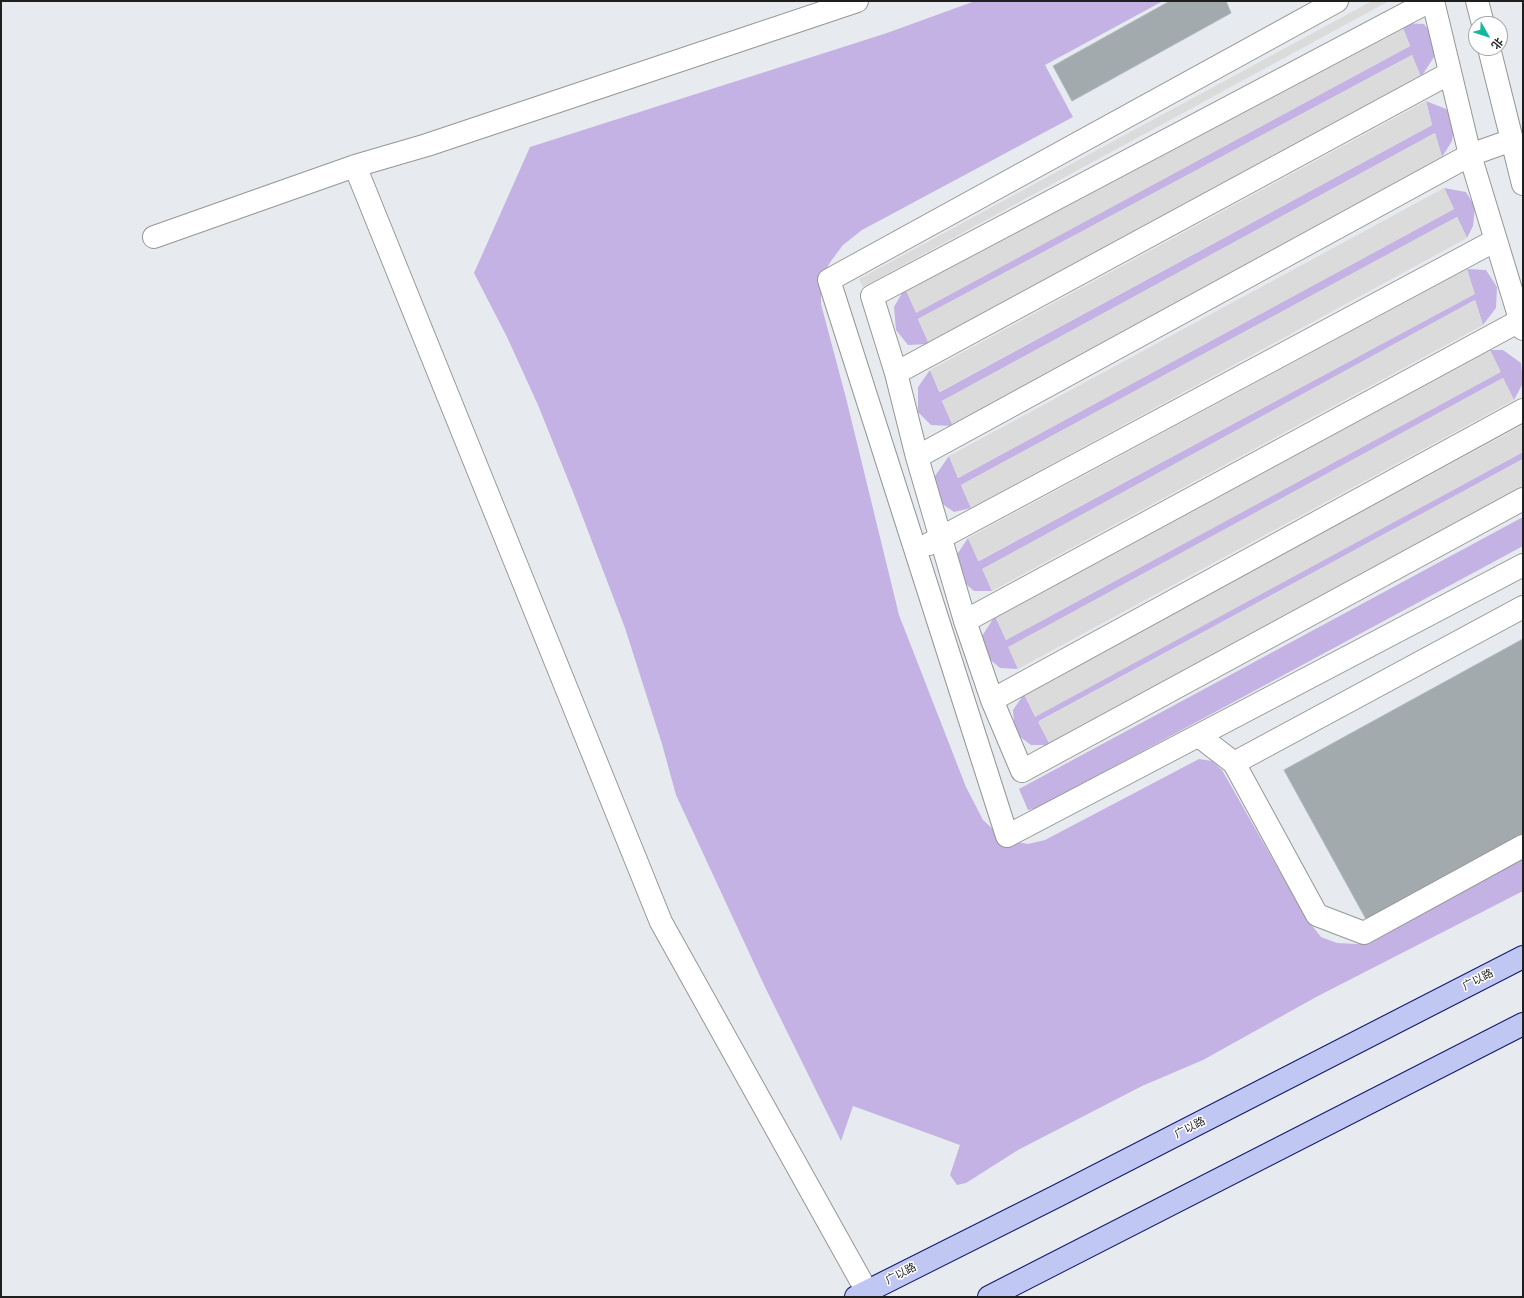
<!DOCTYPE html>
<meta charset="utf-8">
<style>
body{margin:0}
#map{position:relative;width:1524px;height:1298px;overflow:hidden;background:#e7ebef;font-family:"Fira Sans","Noto Sans SC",sans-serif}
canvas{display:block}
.frame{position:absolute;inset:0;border:2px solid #1f1f1f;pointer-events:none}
.north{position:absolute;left:1468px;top:16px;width:40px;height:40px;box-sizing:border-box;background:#fff;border:1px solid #a5a5a5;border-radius:50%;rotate:129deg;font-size:11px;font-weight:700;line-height:16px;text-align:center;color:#1f1f1f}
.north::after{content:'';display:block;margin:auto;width:14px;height:18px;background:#16b89d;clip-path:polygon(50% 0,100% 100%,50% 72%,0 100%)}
</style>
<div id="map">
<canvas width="1524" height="1298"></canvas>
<div class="frame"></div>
<div class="north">北</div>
</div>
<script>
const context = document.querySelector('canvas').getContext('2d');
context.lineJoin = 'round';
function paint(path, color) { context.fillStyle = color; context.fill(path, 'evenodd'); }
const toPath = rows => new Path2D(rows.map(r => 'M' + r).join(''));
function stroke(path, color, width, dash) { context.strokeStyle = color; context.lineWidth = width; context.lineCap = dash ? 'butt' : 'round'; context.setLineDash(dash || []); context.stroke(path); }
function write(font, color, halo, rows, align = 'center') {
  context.font = font + ' "Fira Sans","Noto Sans SC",sans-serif'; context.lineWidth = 3; context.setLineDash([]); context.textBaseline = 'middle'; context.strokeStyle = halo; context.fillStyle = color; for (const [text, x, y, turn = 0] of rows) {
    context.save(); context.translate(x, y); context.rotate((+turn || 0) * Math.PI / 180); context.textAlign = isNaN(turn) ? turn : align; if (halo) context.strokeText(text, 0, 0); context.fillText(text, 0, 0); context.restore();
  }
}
paint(toPath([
 [975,1,1163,1,1045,65,1073,117,862,230,843,245,831,261,821,278,821,304,846,398,899,615,966,787,983,820,999,835,1012,841,1028,844,1045,840,1199,759,1212,761,1222,770,1306,918,1321,937,1337,943,1357,944,1387,932,1523,859,1523,891,1318,996,1203,1060,1142,1086,1018,1150,966,1183,957,1185,950,1175,960,1145,853,1106,841,1141,765,987,676,795,662,744,625,628,575,497,538,405,507,337,474,273,530,147,887,33],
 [1401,23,1424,24,1434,37,1434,57,1421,77,1412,55,918,319,929,344,908,345,896,330,894,307,905,288,916,312,1410,46],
 [1426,101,1446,109,1455,121,1452,141,1442,157,1435,133,942,401,953,426,931,425,918,412,918,387,930,370,940,392,1432,125],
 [1444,188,1466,192,1475,207,1473,226,1467,238,1457,217,961,485,971,508,954,512,937,500,935,476,949,456,958,478,1454,209],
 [1467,269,1486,270,1497,287,1496,308,1483,325,1475,300,983,569,992,591,974,591,959,578,956,556,968,538,979,561,1474,294],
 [1490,350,1503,350,1521,363,1523,383,1514,400,1503,378,1009,647,1018,669,1000,668,986,656,982,636,995,616,1006,640,1500,372],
 [1523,452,1523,459,1039,721,1050,745,1031,745,1015,733,1013,710,1024,694,1035,716],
 [1523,517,1523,546,1037,808,1028,810,1019,789]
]), '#c3b2e3');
paint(toPath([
 [1372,1,1389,1,863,287,859,279],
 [1401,23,1410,46,916,313,905,288],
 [1412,55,1421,77,929,344,918,319],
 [1426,101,1432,125,939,392,930,370],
 [1435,133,1442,157,953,426,942,401],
 [1444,188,1454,209,958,478,949,456],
 [1457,217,1467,238,971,508,961,485],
 [1467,269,1475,294,978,561,968,538],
 [1475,300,1483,325,992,591,982,569],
 [1490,350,1501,372,1006,640,995,616],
 [1503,378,1514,400,1018,669,1008,647],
 [1523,425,1523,452,1035,717,1024,694],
 [1523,459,1523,488,1050,745,1038,722]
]), '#dbdbdb');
const building = toPath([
 [1170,1,1226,1,1231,13,1072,101,1053,66,1170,1],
 [1523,639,1523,835,1367,921,1284,770,1523,639]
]);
paint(building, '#a3aaad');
stroke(building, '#abb9bf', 1);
const minor = toPath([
 [1337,1,829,280,1007,836,1523,565],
 [1430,1,872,296,896,373,917,457,965,621,992,700,1022,771,1523,499],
 [1433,1,1470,155,1523,329],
 [1477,1,1483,24],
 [1489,48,1523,184],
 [896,373,1450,73],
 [917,457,1470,155,1512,140],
 [929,544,1496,240],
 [965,621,1523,319],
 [992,700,1523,410],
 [1199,736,1234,763,1523,607],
 [1234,763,1317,915,1364,933,1523,846]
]);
const tertiary = toPath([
 [355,166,661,922,870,1297],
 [154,237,355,166,427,145,857,1]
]);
const secondary = toPath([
 [856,1297,1057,1196,1523,957],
 [989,1297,1523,1024]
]);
stroke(minor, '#969696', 24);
stroke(tertiary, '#969696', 24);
stroke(secondary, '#11176b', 24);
stroke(minor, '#fff', 22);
stroke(tertiary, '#fff', 22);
stroke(secondary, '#c1c7f3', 22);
write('11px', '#1f1f1f', '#fff', [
 ["广以路",1478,980,-27],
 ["广以路",1190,1128,-27],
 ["广以路",901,1274,-27]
]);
</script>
